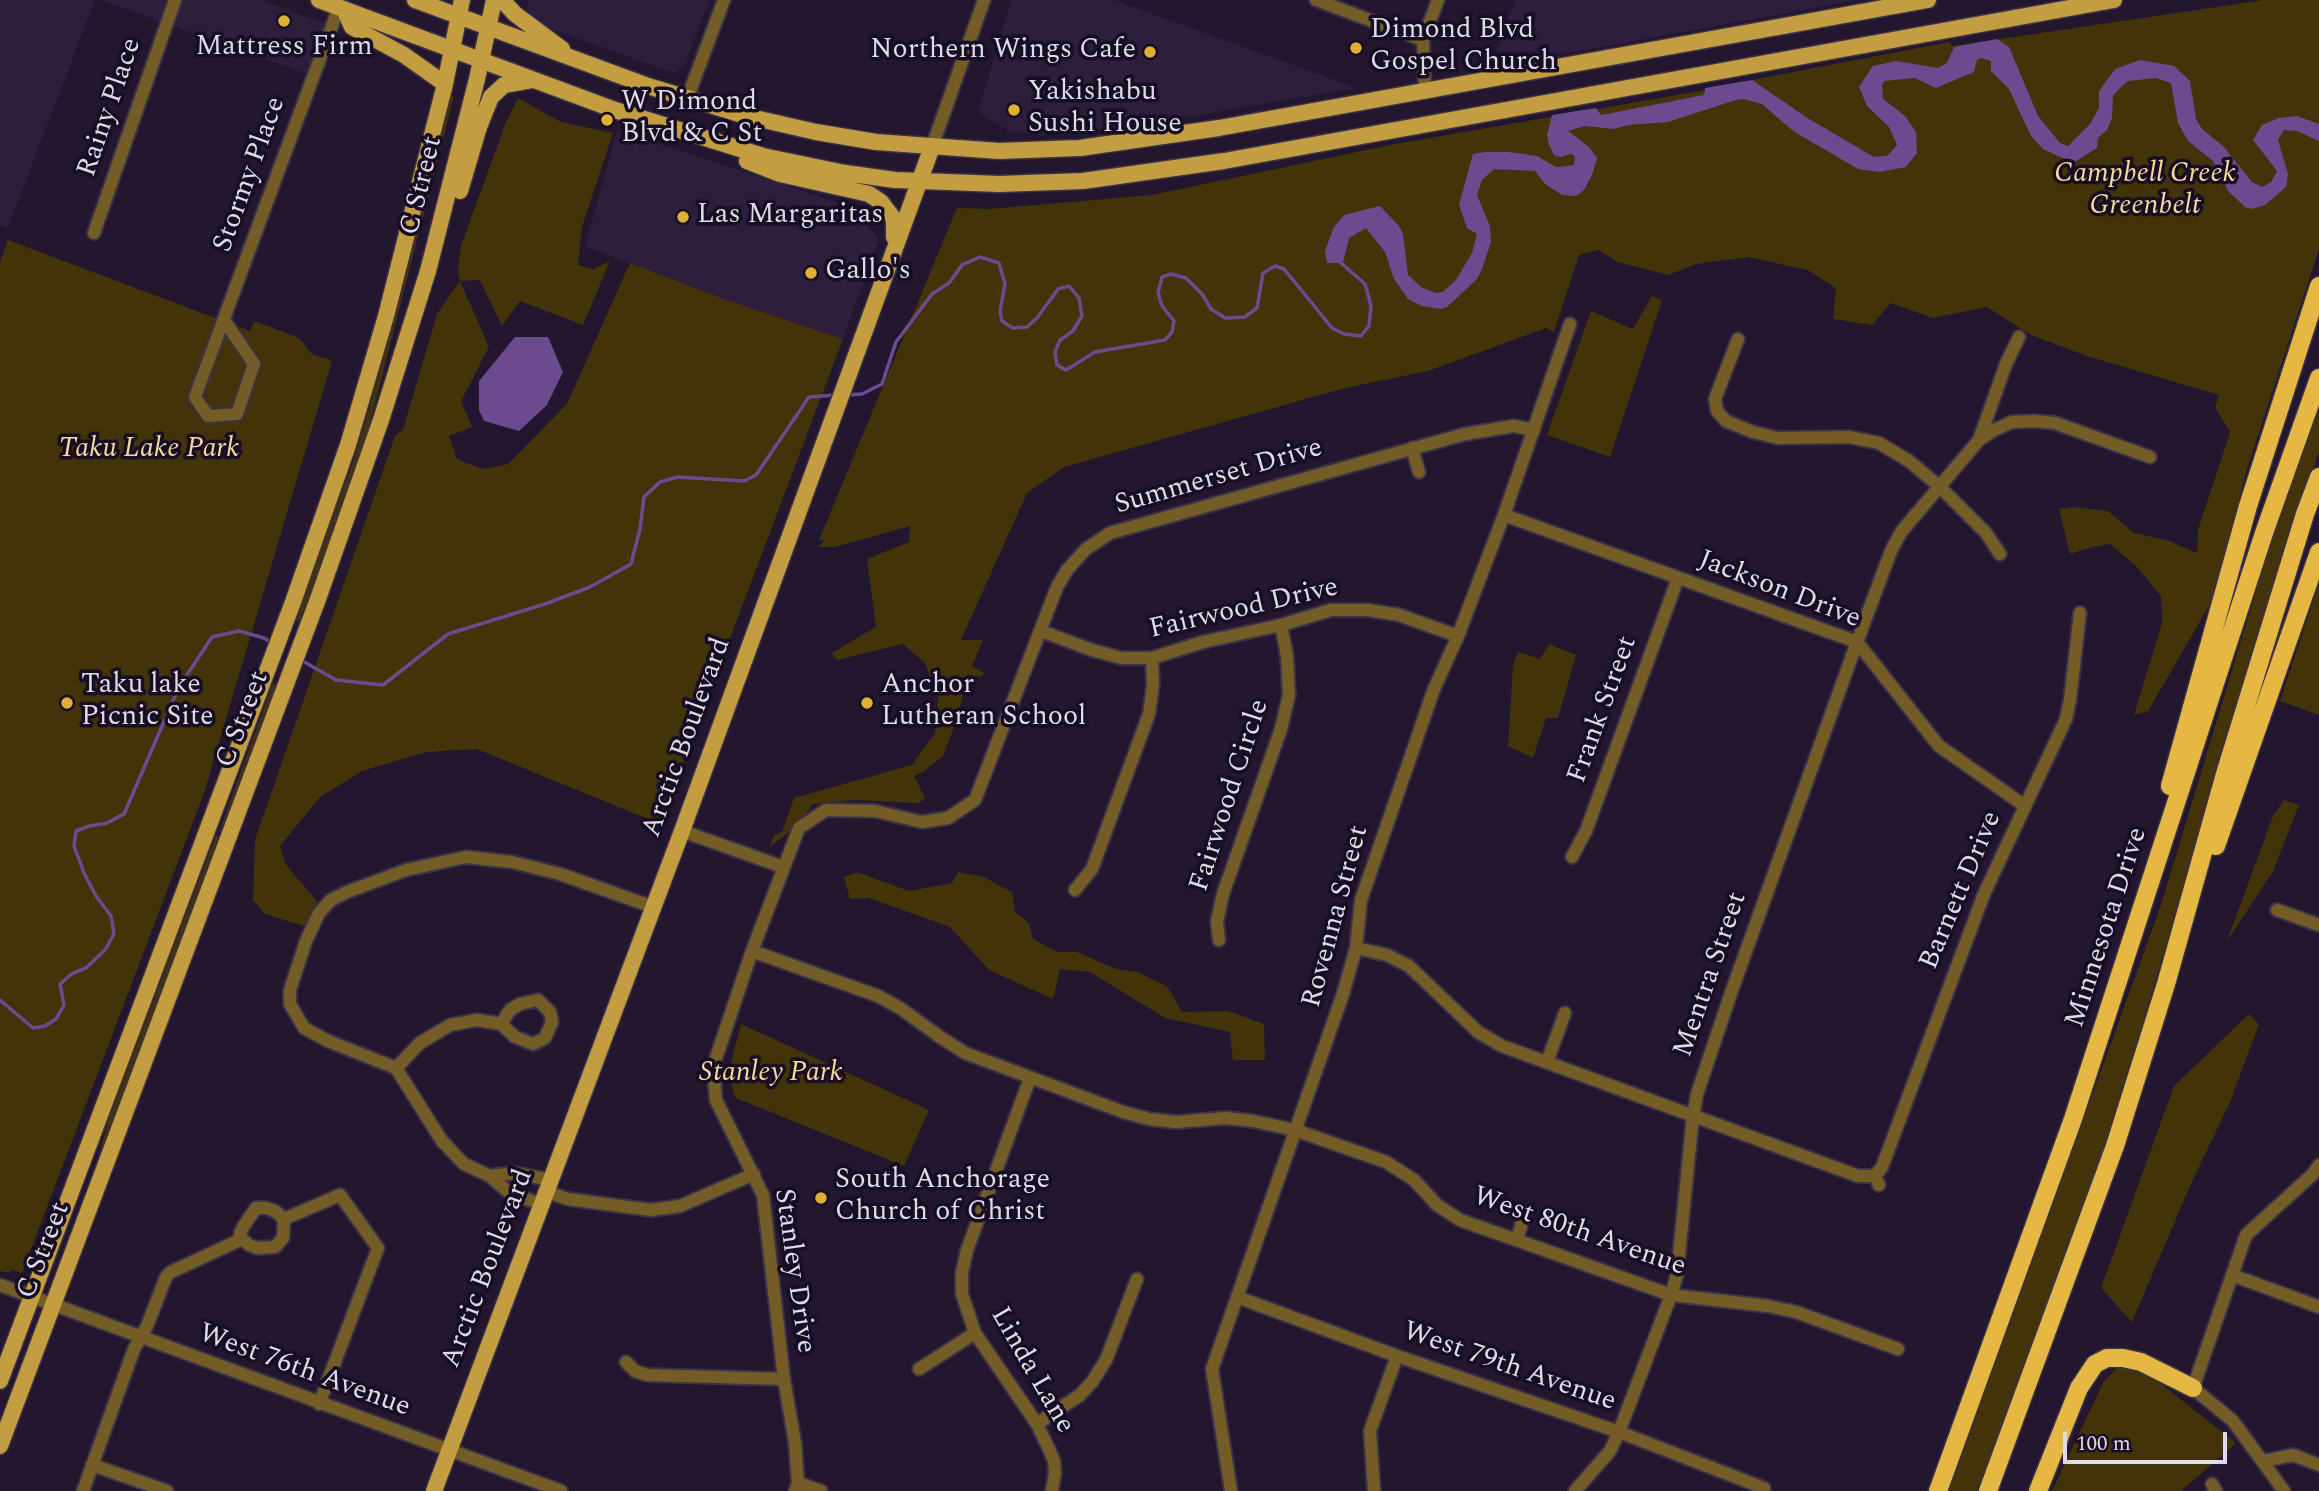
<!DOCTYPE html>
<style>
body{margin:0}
#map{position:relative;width:2319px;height:1491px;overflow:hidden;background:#22172e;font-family:Spectral,serif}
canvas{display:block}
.scale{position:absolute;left:2063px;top:1432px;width:164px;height:32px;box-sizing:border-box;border:4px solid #dfd9e9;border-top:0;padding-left:9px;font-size:21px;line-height:24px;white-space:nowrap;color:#dfd9e9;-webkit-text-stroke:5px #180e24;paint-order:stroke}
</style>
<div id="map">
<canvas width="2319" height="1491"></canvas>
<div class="scale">100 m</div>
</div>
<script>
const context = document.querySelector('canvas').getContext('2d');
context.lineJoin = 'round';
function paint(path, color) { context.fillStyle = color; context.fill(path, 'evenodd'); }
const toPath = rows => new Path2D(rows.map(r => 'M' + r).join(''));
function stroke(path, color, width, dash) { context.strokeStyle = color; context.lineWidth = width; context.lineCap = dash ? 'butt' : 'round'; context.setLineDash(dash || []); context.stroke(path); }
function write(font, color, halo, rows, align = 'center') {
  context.font = font + ' Spectral,serif'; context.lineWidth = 7; context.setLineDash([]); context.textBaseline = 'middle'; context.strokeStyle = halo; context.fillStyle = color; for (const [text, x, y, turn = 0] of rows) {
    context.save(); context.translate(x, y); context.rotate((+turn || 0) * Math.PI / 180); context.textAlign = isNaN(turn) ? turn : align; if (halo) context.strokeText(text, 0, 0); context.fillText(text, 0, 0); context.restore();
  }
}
paint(toPath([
 [0,0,95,0,8,228,0,225],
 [101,0,261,0,328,25,307,74],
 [529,0,709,0,684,67,674,73,523,19],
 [1011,0,1114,0,1357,88,1122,128,1039,135,1010,132,978,112],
 [1515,0,1859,0,1491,67],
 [617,130,849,206,879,239,843,339,735,303,585,246]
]), '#2c1e3c');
paint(toPath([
 [2264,0,2319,0,2319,249,2247,469,2213,599,2148,711,2134,715,2162,623,2161,596,2136,566,2110,544,2092,547,2070,554,2059,509,2073,507,2108,511,2134,533,2167,540,2197,553,2198,530,2230,432,2215,407,2219,395,2087,356,2031,335,1987,307,1933,318,1891,303,1872,325,1833,319,1836,288,1808,270,1748,257,1696,264,1668,275,1617,262,1599,250,1579,255,1554,332,1546,328,1428,371,1345,388,1064,467,1027,493,961,640,983,640,972,666,984,673,981,677,968,675,956,722,943,756,923,772,914,776,925,798,919,803,854,800,813,804,796,827,769,847,774,835,782,832,794,798,912,765,935,733,938,699,925,663,903,644,837,660,832,653,876,627,867,559,909,542,910,526,835,547,818,547,825,540,819,540,957,208,989,209,1152,195,1395,144,1752,82,1752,80,1949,42,1953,46],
 [451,95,454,96,368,431,339,519,299,622,296,618,354,459,380,371],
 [518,98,561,122,613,133,582,227,578,265,593,269,610,261,583,325,520,301,502,326,480,280,460,281,489,347,461,401,472,427,449,436,457,459,482,469,508,464,567,404,630,263,724,299,843,339,660,824,477,749,426,752,362,771,320,797,280,846,286,865,317,901,307,927,265,914,253,900,255,840,395,436,403,430,437,314,460,281,458,271,461,246,506,122],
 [8,240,250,331,254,321,299,338,312,354,332,361,204,793,22,1273,11,1270,10,1273,0,1271,0,262],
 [1652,296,1662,300,1610,457,1547,435,1591,311,1633,329],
 [2319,401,2319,453,2302,496,2106,1144,1981,1491,1949,1491,2161,905,2276,525],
 [2319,584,2319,715,2280,701],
 [1549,644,1576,655,1558,718,1546,718,1533,758,1508,746,1513,666,1518,652,1540,659],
 [273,683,276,686,221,831,219,832],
 [2284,800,2299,805,2273,871,2227,941,2273,816],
 [216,835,219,837,93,1177,109,1118],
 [857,872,909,891,952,883,958,872,984,877,1012,892,1015,912,1029,923,1033,939,1057,952,1077,952,1116,969,1137,972,1167,986,1182,1012,1228,1011,1264,1024,1265,1060,1233,1060,1230,1032,1165,1018,1090,972,1060,969,1053,999,989,970,950,927,869,898,850,899,844,877],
 [2249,1014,2259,1024,2230,1102,2190,1186,2132,1322,2101,1288,2174,1086],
 [741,1024,929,1110,904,1166,736,1098,728,1075],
 [2118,1367,2150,1375,2236,1443,2181,1491,2052,1491,2104,1381]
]), '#433309');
paint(toPath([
 [1997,39,2009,47,2038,116,2060,143,2068,146,2090,124,2099,108,2099,91,2115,69,2140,60,2174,66,2190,81,2196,119,2202,129,2223,146,2252,182,2262,187,2271,182,2277,171,2253,140,2262,125,2279,118,2297,116,2319,124,2319,141,2297,131,2284,130,2278,140,2288,174,2286,187,2265,205,2252,209,2245,207,2228,191,2213,161,2188,141,2178,123,2171,83,2156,78,2128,81,2121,87,2113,96,2112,118,2107,130,2098,138,2097,148,2073,163,2043,149,2031,136,2009,89,1991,71,1991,61,1981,58,1977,60,1974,72,1936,88,1915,78,1884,81,1882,86,1883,99,1905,116,1916,132,1917,153,1906,167,1880,172,1858,169,1793,131,1762,104,1743,99,1736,100,1668,122,1628,125,1614,129,1585,126,1568,131,1589,147,1597,158,1592,175,1584,190,1576,196,1562,195,1545,184,1535,171,1494,169,1482,180,1477,195,1490,226,1491,242,1482,269,1477,279,1447,307,1440,309,1422,306,1408,299,1394,279,1385,252,1366,228,1349,238,1343,263,1327,263,1325,251,1334,227,1344,215,1380,206,1399,226,1403,234,1408,275,1421,287,1436,293,1443,292,1456,280,1472,253,1477,234,1467,228,1459,205,1473,154,1486,152,1509,152,1537,156,1556,167,1574,165,1575,156,1571,154,1561,157,1554,155,1549,145,1547,135,1552,115,1596,108,1601,115,1704,95,1705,88,1752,80,1809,119,1874,157,1887,156,1897,145,1889,127,1867,106,1859,87,1873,66,1896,61,1938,68,1947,63,1954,47],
 [515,337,548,337,563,372,547,405,519,431,484,421,479,410,479,381]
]), '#6c4a90');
stroke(toPath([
 [846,395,862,394,882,384,896,342,932,294,949,283,962,265,980,257,999,263,1005,284,1000,311,1002,321,1013,328,1027,327,1037,318,1058,289,1069,286,1079,298,1082,316,1073,331,1060,340,1055,352,1057,365,1066,370,1095,352,1165,340,1172,332,1174,321,1162,306,1158,293,1162,277,1171,274,1186,278,1202,294,1211,309,1225,318,1245,317,1257,308,1263,273,1275,266,1284,269,1332,328,1344,334,1361,336,1369,326,1371,306,1365,284,1340,262],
 [299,659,336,680,383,685,448,634,545,604,590,587,631,564,640,529,644,497,660,482,678,477,744,481,756,475,809,397,835,395],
 [0,1000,33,1028,45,1026,56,1019,64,1005,60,984,73,973,86,968,105,950,114,934,111,916,96,896,84,873,74,846,76,831,89,826,107,823,124,814,179,687,212,637,239,631,264,638,272,643]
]), '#6c4a90', 3.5);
const minor = toPath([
 [1316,0,1423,40],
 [1425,92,1423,40,1438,0],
 [687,99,724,0],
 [932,147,984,0],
 [94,233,175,0],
 [224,320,254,364,237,414,208,416,195,397,339,7],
 [1738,339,1715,399,1717,411,1726,421,1753,432,1778,438,1849,437,1879,443,1909,461,1939,486,1986,533,2000,554],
 [1979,440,2006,364,2019,337],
 [1412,448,1419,472],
 [1504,515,1857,642,1939,746,2025,806],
 [1041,631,1092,650,1121,658,1152,658,1203,642,1281,625,1331,610,1368,610,1399,615,1458,636],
 [682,831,783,867],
 [1572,857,1586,831,1678,578],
 [1075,890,1092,869,1149,714,1153,685,1152,658],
 [2277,910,2319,925],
 [1219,940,1217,921,1223,894,1281,729,1289,695,1287,656,1281,625],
 [1356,948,1387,955,1409,966,1478,1032,1502,1046,1858,1176,1875,1176],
 [752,951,878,996,900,1008,940,1037,965,1053,1123,1112,1149,1119,1176,1122,1226,1118,1253,1121,1295,1130,1386,1162,1414,1180,1437,1205,1460,1220,1671,1295,1768,1306,1796,1312,1898,1349],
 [1547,1062,1565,1013],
 [396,1068,420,1043,450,1025,477,1020,501,1024,515,1037,533,1044,545,1038,552,1022,550,1012,538,1000,520,1004,510,1010,501,1024],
 [1030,1078,967,1250,962,1272,962,1294,975,1333,1037,1424,1049,1449,1054,1461,1055,1473,1052,1491],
 [490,1176,514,1173,551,1180],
 [1879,1185,1875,1176,1882,1167,1984,894,2066,719,2070,700,2080,613],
 [547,1192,568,1199,651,1210,680,1206,754,1174],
 [542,1205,507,1191,490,1176,464,1164,442,1141,396,1068,328,1041,304,1028,290,1004,290,990,306,941,319,913,331,900,347,892,406,870,466,857,512,862,560,874,653,907],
 [256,1208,266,1208,275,1211,284,1219,283,1238,275,1247,257,1248,249,1245,242,1239,240,1234,243,1227,256,1208],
 [284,1219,340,1195,378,1248,319,1404],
 [1517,1240,1525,1212],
 [2232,1275,2319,1307],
 [0,1285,561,1491],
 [1237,1297,1397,1356,1619,1432,1764,1488],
 [626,1362,635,1371,647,1375,784,1379],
 [919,1369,975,1333],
 [1037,1424,1080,1395,1092,1382,1106,1360,1137,1279],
 [2264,1461,2293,1455,2319,1465],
 [92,1465,167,1491],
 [798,1483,821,1491],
 [2212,1484,2216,1491],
 [83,1491,134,1349,147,1326,166,1277,171,1272,242,1239],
 [795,1491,798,1483,795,1443,784,1379,763,1195,716,1100,713,1067,752,951,799,828,826,810,875,811,922,822,948,818,975,800,1057,587,1067,570,1086,549,1110,533,1465,434,1514,426,1534,430],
 [1231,1491,1212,1369,1343,994,1356,948,1361,900,1434,689,1458,636,1504,515,1570,324],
 [1374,1491,1370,1431,1397,1356],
 [1575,1491,1610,1451,1619,1432,1671,1295,1677,1275,1693,1116,1697,1094,1731,993,1857,642,1891,551,1901,532,1979,440,1994,430,2012,422,2034,421,2055,423,2150,457],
 [2284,1491,2233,1421,2193,1388,2246,1235,2313,1174,2319,1165]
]);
const major = toPath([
 [319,0,615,110,763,156,845,173,895,180,999,184,1083,181,1224,161,2114,0],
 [415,0,648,86,746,116,816,132,876,142,999,151,1080,148,1219,128,1928,0],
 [502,0,515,14,562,49],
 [344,9,352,27,404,55,445,84],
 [747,161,780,174,869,194,881,202,894,219,894,237],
 [460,191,479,127,491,97,504,85,532,80],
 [0,1381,293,602,348,445,386,316,445,84,462,0],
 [0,1446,318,599,381,420,428,271,477,79,494,0],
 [434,1491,682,831,932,147]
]);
const highway = toPath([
 [2170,786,2248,506,2319,286],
 [2216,846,2319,552],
 [1938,1491,2073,1119,2264,533,2319,378],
 [1988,1491,2115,1146,2166,984,2225,774,2305,514,2319,477],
 [2038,1491,2079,1388,2095,1364,2107,1358,2123,1358,2141,1362,2193,1388]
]);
stroke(minor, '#3c3248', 16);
stroke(major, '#3c3248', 19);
stroke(highway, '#3c3248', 21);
stroke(minor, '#735c25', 12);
stroke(major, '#c49d41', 16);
stroke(highway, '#e5b743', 18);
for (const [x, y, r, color] of [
 [284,21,7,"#e0b034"],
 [1356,48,7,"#e0b034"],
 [1150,52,7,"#e0b034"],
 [1014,110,7,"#e0b034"],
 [607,120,7,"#e0b034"],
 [683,217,7,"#e0b034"],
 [811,273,7,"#e0b034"],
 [67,703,7,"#e0b034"],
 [867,703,7,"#e0b034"],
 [821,1198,7,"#e0b034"]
]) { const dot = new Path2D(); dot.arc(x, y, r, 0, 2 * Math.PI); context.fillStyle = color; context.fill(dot); stroke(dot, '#180e24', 2.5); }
write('28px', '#dfd9e9', '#180e24', [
 ["Dimond Blvd",1370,32],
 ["Gospel Church",1370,64],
 ["Mattress Firm",284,49,"center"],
 ["Northern Wings Cafe",1136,52,"right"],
 ["Yakishabu",1028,94],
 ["Sushi House",1028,126],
 ["W Dimond",621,104],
 ["Blvd & C St",621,136],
 ["Las Margaritas",697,217],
 ["Gallo's",825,273],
 ["Taku lake",81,687],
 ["Picnic Site",81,719],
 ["Anchor",881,687],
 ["Lutheran School",881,719],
 ["South Anchorage",835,1182],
 ["Church of Christ",835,1214]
], 'left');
write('28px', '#dfd9e9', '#180e24', [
 ["Rainy Place",111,108,-71],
 ["Stormy Place",251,175,-70],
 ["C Street",423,186,-76],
 ["Summerset Drive",1219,478,-16],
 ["Jackson Drive",1779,591,21],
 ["Fairwood Drive",1244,610,-13],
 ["Frank Street",1604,710,-70],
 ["C Street",244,720,-69],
 ["Arctic Boulevard",688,738,-70],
 ["Fairwood Circle",1231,796,-72],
 ["Barnett Drive",1962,891,-67],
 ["Rovenna Street",1337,917,-75],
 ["Minnesota Drive",2108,928,-72],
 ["Mentra Street",1712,975,-71],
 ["West 80th Avenue",1579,1233,19],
 ["C Street",45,1251,-69],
 ["Arctic Boulevard",489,1269,-69],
 ["Stanley Drive",793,1271,82],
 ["West 79th Avenue",1509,1368,19],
 ["Linda Lane",1031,1371,60],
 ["West 76th Avenue",304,1372,20]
]);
write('italic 28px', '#f7da9b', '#180e24', [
 ["Campbell Creek",2145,176],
 ["Greenbelt",2145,208],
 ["Taku Lake Park",149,451],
 ["Stanley Park",771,1075]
]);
</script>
